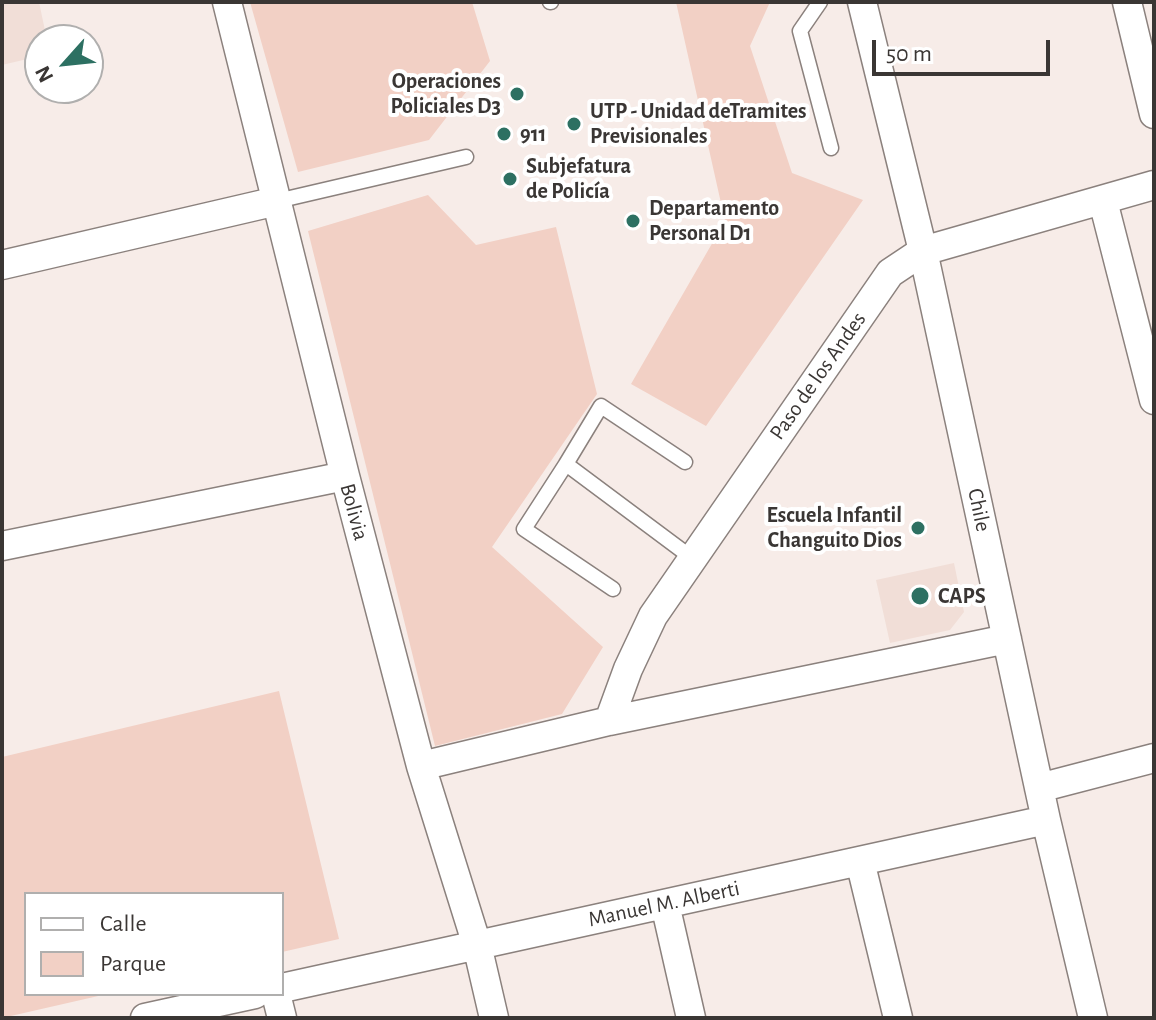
<!DOCTYPE html>
<meta charset="utf-8">
<style>
body{margin:0}
#map{position:relative;width:1156px;height:1020px;overflow:hidden;background:#f7ece8;font-family:"Alegreya Sans",sans-serif}
canvas{display:block}
.frame{position:absolute;inset:0;border:4px solid #3a3634;pointer-events:none}
.legend{position:absolute;left:24px;top:892px;width:260px;height:104px;box-sizing:border-box;background:#fff;border:2px solid #b0afae;margin:0;padding:10px 14px;list-style:none;font-size:24px;color:#3a3634}
.legend li{display:flex;align-items:center;gap:16px;height:40px}
.legend b{width:40px;border:2px solid #b0afae}
.north{position:absolute;left:24px;top:24px;width:80px;height:80px;box-sizing:border-box;background:#fff;border:2px solid #b0afae;border-radius:50%;rotate:243deg;font-size:22px;font-weight:700;line-height:32px;text-align:center;color:#3a3634}
.north::after{content:'';display:block;margin:auto;width:28px;height:36px;background:#2d7062;clip-path:polygon(50% 0,100% 100%,50% 72%,0 100%)}
.scale{position:absolute;left:872px;top:40px;width:178px;height:36px;box-sizing:border-box;border:4px solid #3a3634;border-top:0;padding-left:10px;font-size:24px;line-height:28px;white-space:nowrap;color:#3a3634;-webkit-text-stroke:6px #fff;paint-order:stroke}
</style>
<div id="map">
<canvas width="1156" height="1020"></canvas>
<div class="frame"></div>
<ul class="legend">
<li><b style="height:10px;background:#fff"></b>Calle</li>
<li><b style="height:22px;background:#f2d0c5"></b>Parque</li>
</ul>
<div class="north">N</div>
<div class="scale">50 m</div>
</div>
<script>
const context = document.querySelector('canvas').getContext('2d');
context.lineJoin = 'round';
function paint(path, color) { context.fillStyle = color; context.fill(path, 'evenodd'); }
const toPath = rows => new Path2D(rows.map(r => 'M' + r).join(''));
function stroke(path, color, width, dash) { context.strokeStyle = color; context.lineWidth = width; context.lineCap = dash ? 'butt' : 'round'; context.setLineDash(dash || []); context.stroke(path); }
function write(font, color, halo, rows, align = 'center') {
  context.font = font + ' "Alegreya Sans",sans-serif'; context.lineWidth = 8; context.setLineDash([]); context.textBaseline = 'middle'; context.strokeStyle = halo; context.fillStyle = color; for (const [text, x, y, turn = 0] of rows) {
    context.save(); context.translate(x, y); context.rotate((+turn || 0) * Math.PI / 180); context.textAlign = isNaN(turn) ? turn : align; if (halo) context.strokeText(text, 0, 0); context.fillText(text, 0, 0); context.restore();
  }
}
paint(toPath([
 [2,2,39,2,47,40,40,40,40,56,2,65],
 [954,563,964,612,950,630,890,643,876,580]
]), '#f1ded7');
paint(toPath([
 [250,2,472,2,490,61,429,140,298,172],
 [676,2,770,2,750,46,792,173,863,200,706,426,631,384,725,221],
 [428,195,476,245,556,227,597,394,492,547,603,647,562,714,435,746,308,231],
 [279,691,339,939,282,952,282,894,26,894,26,994,107,994,2,1018,2,757]
]), '#f2d0c5');
const service = toPath([
 [550,2,551,2],
 [820,2,800,31,831,148],
 [277,201,466,157],
 [566,464,601,406,685,462],
 [613,589,524,529,566,464,692,558]
]);
const minor = toPath([
 [227,2,345,476,421,766,477,945,494,1018],
 [862,2,923,251,1046,820,1093,1018],
 [1127,2,1154,114],
 [1103,201,1154,400],
 [2,265,277,201],
 [2,546,345,476],
 [609,721,628,669,653,616,890,273,923,251,1154,185],
 [421,766,609,721,1007,639],
 [1039,788,1154,758],
 [860,861,898,1018],
 [665,904,691,1018],
 [282,988,1046,820],
 [276,994,282,1018],
 [145,1018,255,994]
]);
stroke(service, '#8b817d', 17);
stroke(minor, '#8b817d', 31);
stroke(service, '#fff', 14);
stroke(minor, '#fff', 28);
for (const [x, y, r, color] of [
 [517,94,8,"#2d7062"],
 [574,124,8,"#2d7062"],
 [504,134,8,"#2d7062"],
 [510,179,8,"#2d7062"],
 [633,221,8,"#2d7062"],
 [918,528,8,"#2d7062"],
 [920,596,10,"#2d7062"]
]) { const dot = new Path2D(); dot.arc(x, y, r, 0, 2 * Math.PI); context.fillStyle = color; context.fill(dot); stroke(dot, '#fff', 3); }
write('bold 22px', '#3a3634', '#fff', [
 ["Operaciones",501,81,"right"],
 ["Policiales D3",501,106,"right"],
 ["UTP - Unidad deTramites",590,111],
 ["Previsionales",590,136],
 ["911",520,134],
 ["Subjefatura",526,166],
 ["de Policía",526,191],
 ["Departamento",649,208],
 ["Personal D1",649,233],
 ["Escuela Infantil",902,515,"right"],
 ["Changuito Dios",902,540,"right"],
 ["CAPS",938,596]
], 'left');
write('22px', '#3a3634', '#fff', [
 ["Paso de los Andes",818,376,-55],
 ["Chile",979,510,78],
 ["Bolivia",354,512,75],
 ["Manuel M. Alberti",664,904,-12]
]);
</script>
